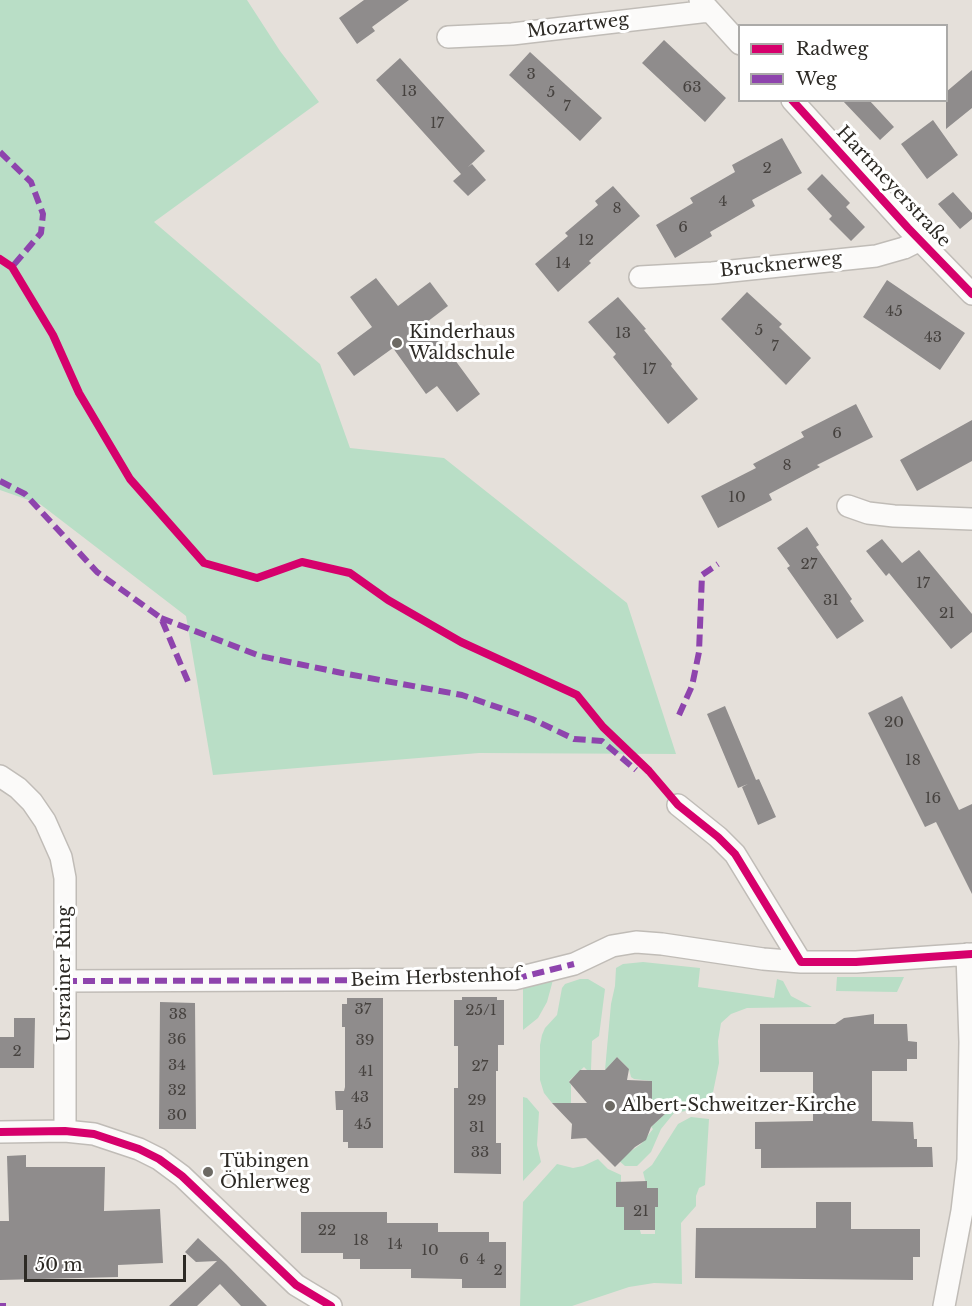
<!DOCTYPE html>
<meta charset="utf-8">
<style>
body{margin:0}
#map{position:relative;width:972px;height:1306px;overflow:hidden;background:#e5e0da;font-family:"Libre Baskerville",serif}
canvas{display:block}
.legend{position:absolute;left:738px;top:24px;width:210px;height:78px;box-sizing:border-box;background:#fff;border:2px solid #abaaa8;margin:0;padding:8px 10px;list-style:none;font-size:18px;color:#2d2a25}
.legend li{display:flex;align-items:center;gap:12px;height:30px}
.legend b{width:30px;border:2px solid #abaaa8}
.scale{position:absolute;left:24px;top:1255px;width:162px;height:27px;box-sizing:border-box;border:3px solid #2d2a25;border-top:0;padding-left:8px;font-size:18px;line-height:21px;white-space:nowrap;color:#2d2a25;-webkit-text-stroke:4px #fff;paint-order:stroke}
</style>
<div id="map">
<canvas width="972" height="1306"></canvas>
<ul class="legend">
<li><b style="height:8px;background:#d6006c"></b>Radweg</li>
<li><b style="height:8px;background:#8e44ad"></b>Weg</li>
</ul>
<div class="scale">50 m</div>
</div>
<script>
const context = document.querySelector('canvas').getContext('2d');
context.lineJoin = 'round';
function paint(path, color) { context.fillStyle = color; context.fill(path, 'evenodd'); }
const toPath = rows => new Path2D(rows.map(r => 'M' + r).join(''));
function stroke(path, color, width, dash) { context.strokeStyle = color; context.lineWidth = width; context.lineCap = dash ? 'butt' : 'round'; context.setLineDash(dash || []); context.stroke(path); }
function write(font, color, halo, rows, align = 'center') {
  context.font = font + ' "Libre Baskerville",serif'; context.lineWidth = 6; context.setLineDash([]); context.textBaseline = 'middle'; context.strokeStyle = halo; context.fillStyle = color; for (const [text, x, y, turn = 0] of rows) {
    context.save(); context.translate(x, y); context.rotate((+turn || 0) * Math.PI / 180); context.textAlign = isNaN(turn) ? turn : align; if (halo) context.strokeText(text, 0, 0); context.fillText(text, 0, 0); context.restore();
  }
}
paint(toPath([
 [0,0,247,0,280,51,319,102,154,222,320,364,350,448,444,458,627,603,676,754,479,753,213,775,186,616,40,504,0,490],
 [643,962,700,968,698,987,774,998,777,979,783,981,791,996,812,1007,747,1008,731,1014,721,1023,718,1041,719,1063,710,1107,674,1113,661,1129,651,1152,637,1166,625,1166,618,1160,641,1144,653,1129,651,1127,665,1114,652,1102,652,1081,634,1079,631,1077,629,1069,617,1057,605,1070,611,1004,615,986,616,968,623,964],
 [837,977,904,977,897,992,836,991],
 [580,979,588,979,605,989,599,1036,592,1041,591,1070,587,1070,584,1067,569,1081,571,1085,571,1103,552,1103,544,1093,540,1080,540,1045,542,1035,545,1028,557,1015,562,988,565,984],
 [553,980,547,1002,538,1018,523,1030,523,987],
 [523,1097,527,1098,539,1112,537,1145,541,1162,523,1181],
 [691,1117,709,1119,705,1185,699,1188,696,1196,696,1206,681,1223,682,1284,654,1283,629,1287,572,1306,520,1306,523,1202,557,1164,573,1168,583,1166,598,1159,608,1169,621,1175,621,1192,616,1192,616,1206,626,1207,624,1229,640,1230,641,1234,655,1234,655,1207,647,1188,643,1172,652,1165,678,1124]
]), '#b9dec6');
paint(toPath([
 [364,0,409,0,372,27,375,31,357,44,339,18],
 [664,40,726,98,705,122,642,63],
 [530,52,602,118,580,141,509,75],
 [400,58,485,151,468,167,472,164,486,180,468,196,453,181,461,174,376,80],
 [972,70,972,108,946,129,946,92],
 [842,100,869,100,894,127,880,140],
 [933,120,958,155,927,179,901,144],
 [782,138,802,173,752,200,755,206,710,232,712,236,675,258,656,225,693,203,690,198,735,172,732,165],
 [822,174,850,203,846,207,865,227,851,241,829,219,832,216,807,189],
 [613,186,640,216,589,261,591,263,558,292,535,264,568,236,565,233,598,205,595,201],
 [953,192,972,213,972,219,960,229,938,204],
 [376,278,398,306,430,282,448,306,427,322,480,394,457,412,437,386,426,394,393,348,354,376,337,353,372,327,350,297],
 [887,280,965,333,940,370,863,317],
 [747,292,782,324,779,327,811,358,786,385,721,319],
 [618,297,646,329,644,330,672,364,671,366,698,399,668,424,613,357,616,354,588,322],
 [856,404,873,437,817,465,820,467,769,494,772,500,718,528,701,496,756,468,753,464,804,437,801,432],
 [972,420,972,461,917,491,900,460],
 [807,527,819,545,816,547,852,599,850,601,864,621,837,639,787,568,790,566,777,548],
 [882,539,902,563,919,550,972,614,972,632,951,649,889,573,886,576,866,551],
 [902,696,959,810,972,804,972,894,936,822,925,827,868,713],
 [725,706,756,780,759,779,776,817,758,825,742,787,748,784,738,788,707,714],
 [462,997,497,997,497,1000,504,1000,504,1045,498,1045,498,1071,496,1071,496,1143,501,1143,501,1174,454,1173,454,1088,458,1088,458,1046,454,1046,454,1000,462,1000],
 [347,998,383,998,383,1148,348,1148,348,1142,343,1142,343,1110,336,1110,335,1091,344,1091,345,1087,345,1027,342,1027,342,1004,347,1004],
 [160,1002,195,1003,196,1129,159,1129],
 [874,1014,874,1024,907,1024,908,1041,917,1042,917,1059,907,1059,907,1071,872,1071,872,1121,913,1122,914,1139,917,1139,917,1147,932,1147,933,1167,761,1168,761,1149,755,1149,755,1122,813,1121,813,1072,760,1072,760,1024,835,1024,844,1018],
 [14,1018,35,1018,34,1068,0,1068,0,1037,14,1037],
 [617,1057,629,1069,627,1080,652,1081,652,1102,665,1114,651,1127,646,1140,635,1147,615,1167,586,1138,571,1139,572,1124,552,1103,587,1103,569,1082,580,1070,605,1070],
 [26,1155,26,1167,105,1167,104,1211,160,1209,163,1263,118,1265,118,1277,0,1280,0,1221,9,1221,7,1156],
 [647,1181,647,1188,658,1188,658,1207,655,1207,655,1230,624,1230,624,1207,616,1207,616,1182],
 [816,1202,851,1202,851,1229,920,1229,920,1257,913,1257,913,1280,695,1278,696,1228,816,1228],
 [301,1212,387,1212,387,1223,438,1223,438,1232,489,1232,489,1242,506,1242,506,1288,462,1288,462,1279,411,1278,411,1269,360,1269,360,1259,343,1259,343,1253,301,1253],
 [198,1238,226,1264,267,1306,241,1306,220,1284,197,1306,169,1306,217,1261,196,1262,185,1252]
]), '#8f8c8c');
const street = toPath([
 [700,0,740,44],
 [448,37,512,34,709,11],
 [792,100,908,228,972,294],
 [640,277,712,273,876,256,904,248,920,240],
 [848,506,868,513,894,516,972,519],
 [0,776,18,788,32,802,45,821,61,857,65,878,65,1131],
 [678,805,718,837,735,854,801,962],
 [65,981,514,979,574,964,612,946,636,942,662,944,763,959,801,962,856,962,972,954],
 [0,1132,65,1131,94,1134,139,1149,159,1159,182,1176,296,1285,331,1306],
 [944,1306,962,1211,968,1160,970,1042,967,954]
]);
stroke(street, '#c0bcb7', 24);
stroke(street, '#fbfaf9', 21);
stroke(toPath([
 [0,152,31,182,43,214,41,233,12,267],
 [0,481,25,494,97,572,161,618,189,684],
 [161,618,260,656,342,673,462,695,532,719,574,739,602,741,636,770],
 [679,715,692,686,699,652,702,575,718,564],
 [65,981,488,980,514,979,574,964],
 [0,1306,6,1306]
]), '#8e44ad', 6, [12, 6]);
stroke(toPath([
 [792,100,908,228,972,294],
 [0,259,12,267,53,335,79,393,130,479,204,563,257,578,302,562,350,573,388,600,461,642,577,695,603,727,649,771,678,805,718,837,735,854,801,962,856,962,972,954],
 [0,1132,65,1131,94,1134,139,1149,159,1159,182,1176,296,1285,331,1306]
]), '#d6006c', 8);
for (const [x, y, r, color] of [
 [397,343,6,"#6d6a64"],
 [610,1106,6,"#6d6a64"],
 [208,1172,6,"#6d6a64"]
]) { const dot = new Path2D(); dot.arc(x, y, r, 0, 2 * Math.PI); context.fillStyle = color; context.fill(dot); stroke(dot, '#fff', 2); }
write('15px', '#46423f', null, [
 ["3",531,75],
 ["63",692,88],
 ["13",409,92],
 ["5",551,93],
 ["7",567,107],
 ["17",437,124],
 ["2",767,169],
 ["4",723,202],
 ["8",617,209],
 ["6",683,228],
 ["12",586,241],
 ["14",563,264],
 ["45",894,312],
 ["5",759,331],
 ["13",623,334],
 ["43",933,338],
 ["7",775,347],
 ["17",649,370],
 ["6",837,434],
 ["8",787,466],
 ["10",737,498],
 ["27",809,565],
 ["17",923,584],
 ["31",831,601],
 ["21",947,614],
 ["20",894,723],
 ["18",913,761],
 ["16",933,799],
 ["37",363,1010],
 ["25/1",481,1011],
 ["38",178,1015],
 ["36",177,1040],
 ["39",365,1041],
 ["2",17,1052],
 ["34",177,1066],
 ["27",480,1067],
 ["41",366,1072],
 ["32",177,1091],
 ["43",360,1098],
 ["29",477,1101],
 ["30",177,1116],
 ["45",363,1125],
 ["31",477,1128],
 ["33",480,1153],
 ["21",641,1212],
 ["22",327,1231],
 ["18",361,1241],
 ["14",395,1245],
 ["10",430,1251],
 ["6",464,1260],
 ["4",481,1260],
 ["2",498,1271]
]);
write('18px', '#2d2a25', '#fff', [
 ["Mozartweg",578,26,-7],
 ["Hartmeyerstraße",893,187,47],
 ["Brucknerweg",781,265,-6],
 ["Ursrainer Ring",65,974,-90],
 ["Beim Herbstenhof",436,978,-2]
]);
write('18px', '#2d2a25', '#fff', [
 ["Kinderhaus",409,333],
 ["Waldschule",409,354],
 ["Albert-Schweitzer-Kirche",622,1106],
 ["Tübingen",220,1162],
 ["Öhlerweg",220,1183]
], 'left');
</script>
